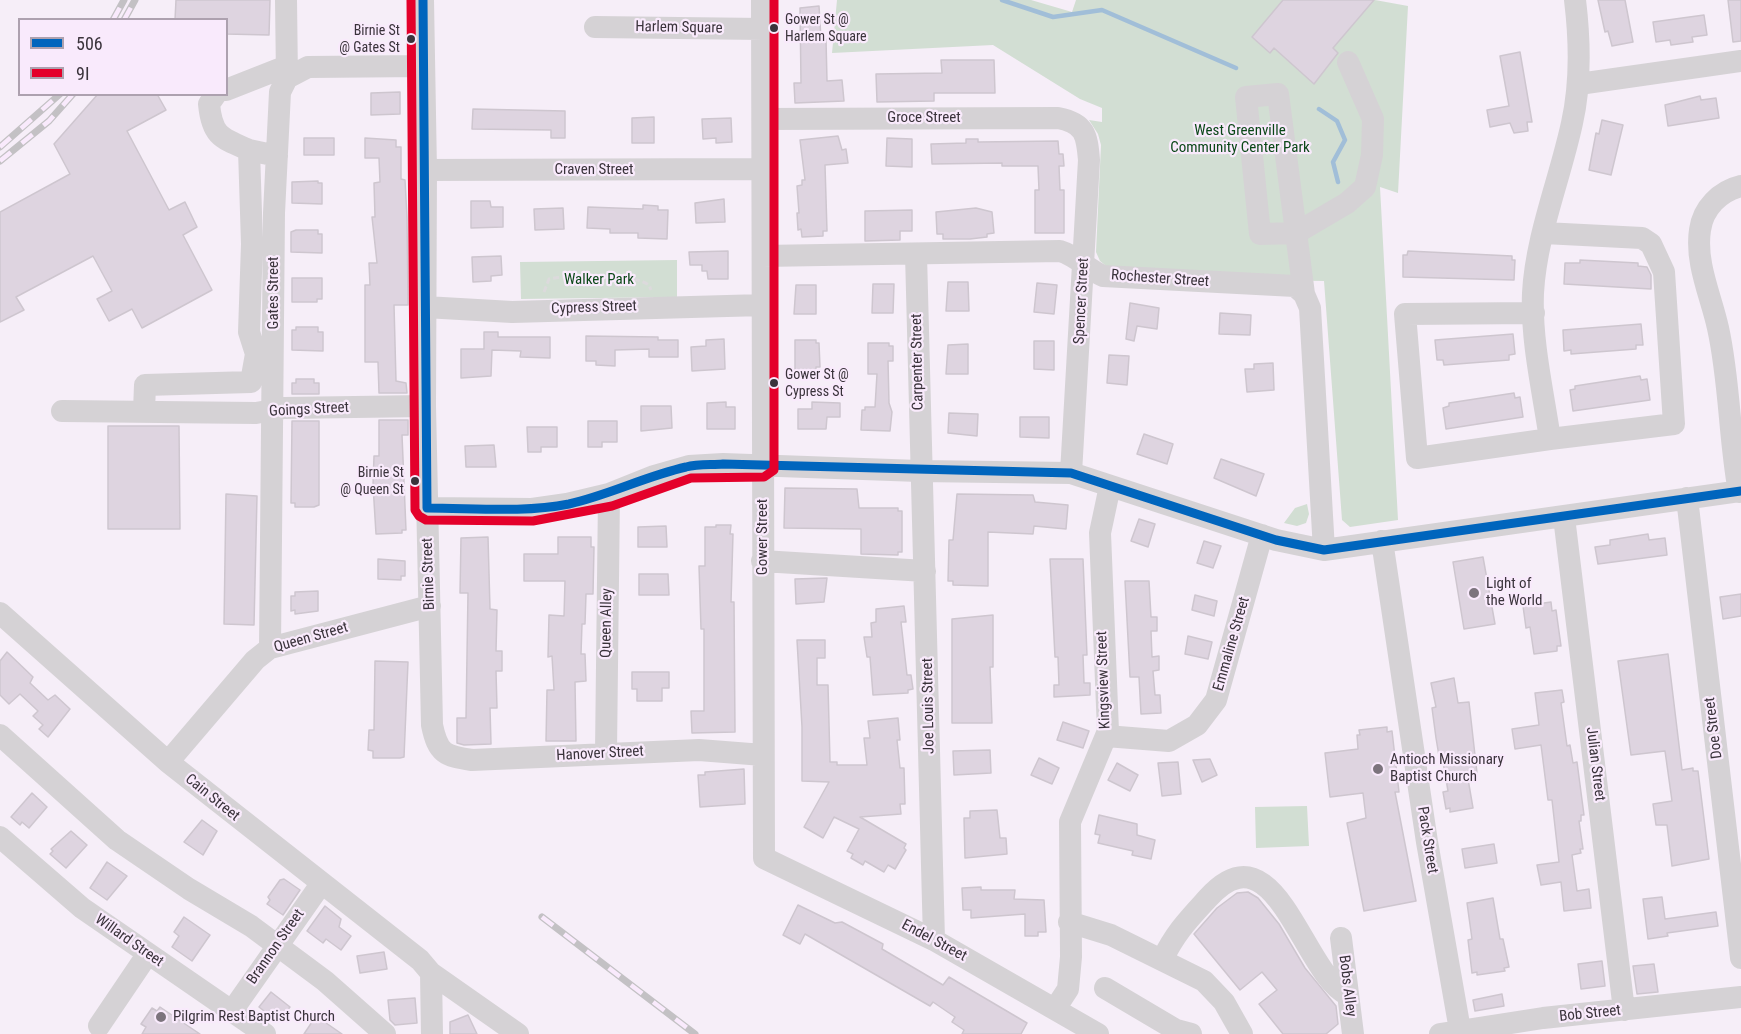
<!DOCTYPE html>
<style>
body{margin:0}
#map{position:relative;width:1741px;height:1034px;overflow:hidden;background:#f6eef8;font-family:"Roboto Condensed",sans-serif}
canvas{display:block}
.legend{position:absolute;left:18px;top:18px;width:210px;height:78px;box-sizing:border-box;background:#f9eafc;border:2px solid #ada1af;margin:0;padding:8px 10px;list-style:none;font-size:18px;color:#3a333b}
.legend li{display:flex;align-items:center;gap:12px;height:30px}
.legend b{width:30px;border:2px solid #ada1af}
</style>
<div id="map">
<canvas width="1741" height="1034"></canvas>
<ul class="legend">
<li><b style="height:8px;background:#0065bd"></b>506</li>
<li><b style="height:8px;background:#e4002b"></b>9I</li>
</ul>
</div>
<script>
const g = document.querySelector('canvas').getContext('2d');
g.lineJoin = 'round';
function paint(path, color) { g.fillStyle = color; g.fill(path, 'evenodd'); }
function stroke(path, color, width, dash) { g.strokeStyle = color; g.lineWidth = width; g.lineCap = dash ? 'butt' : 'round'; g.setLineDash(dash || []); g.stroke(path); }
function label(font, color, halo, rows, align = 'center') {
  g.font = font + ' "Roboto Condensed",sans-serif'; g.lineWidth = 4.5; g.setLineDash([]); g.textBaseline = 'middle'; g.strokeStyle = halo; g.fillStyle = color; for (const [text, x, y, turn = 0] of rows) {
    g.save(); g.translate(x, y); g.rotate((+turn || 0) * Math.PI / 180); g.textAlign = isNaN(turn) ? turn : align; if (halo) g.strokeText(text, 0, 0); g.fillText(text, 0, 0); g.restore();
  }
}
const green = new Path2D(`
 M837,0H1031L1072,12L1076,0H1375L1408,6L1398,193L1380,187L1398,520L1350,527L1342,520L1324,281L1249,280L1111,270L1100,261L1096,252L1101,145L1098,134L1089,120L1102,122V108L1080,99L993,45L832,53Z
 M677,260V297L521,299L520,262Z
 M1307,504L1309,514L1306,523L1297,526L1284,523L1295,508Z
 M1307,806L1309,846L1256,848L1255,807Z`);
const stream = new Path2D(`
 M1002,0L1053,17L1102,10L1236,68
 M1319,109L1337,121L1345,140L1333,162L1338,182`);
const building = new Path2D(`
 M176,0H270L269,35L226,34V20H175Z
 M1283,0H1374L1333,48L1338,53L1314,84L1274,48L1270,53L1252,37Z
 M1598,0H1625L1633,42L1612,46L1608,31L1605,32Z
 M1728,0H1741V41L1733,42Z
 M819,6L821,39H826L827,81L842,80L844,101L795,103L794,83H801L800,8Z
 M1704,15L1707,35L1692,37L1693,42L1671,45L1670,40L1656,42L1653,22Z
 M1520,52L1532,122H1527L1528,131L1514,133L1510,123L1490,127L1487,110L1509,106L1500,56Z
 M941,60H994L995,93H934V101L877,102L876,74L942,73Z
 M400,92V114L371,115V93Z
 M98,94H157L166,110L127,131L169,210L185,202L197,227L183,235L212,290L142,328L132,309L109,321L97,299L112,291L93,256L16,297L24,310L0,322V212L70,174L54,144Z
 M1700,96L1701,100L1716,98L1719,118L1668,126L1665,105Z
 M473,109L565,111V138H551V130L472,129Z
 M654,117V143H632V118Z
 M731,118L732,142L716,143V138L703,139L702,119Z
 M1602,120L1623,125L1611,175L1589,170L1596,133L1599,134Z
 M838,136L842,150L846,149L848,163L825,165L827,231H823V236L802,237L801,229L798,230L797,213H799L797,186L802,185V180H805L800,140Z
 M304,138H334V155H304Z
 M365,138L396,140V147H401V179L405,180L407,217L408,305H394L396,381L406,383L407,393H379L378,362H365V285H370L369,263H377L372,217H375L374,183L380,182L379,158H365Z
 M887,138L912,139V167L886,166Z
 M966,139H978V142L1058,141L1059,154H1063L1064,166H1059L1060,190H1064V233H1035V190H1039L1038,166H1002V163L932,164L931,144L966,143Z
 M318,181V183H322V204L292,203V182Z
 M724,199L725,222L696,223L695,203Z
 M471,201H490L491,207H503V227L471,228Z
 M643,205L658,206V210H668L667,239L638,238V233H610V229L587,228L588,207L643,209Z
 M563,208L564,229L535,230L534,209Z
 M976,208L992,212L994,233L987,234V237L970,239H943V234H937L936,212Z
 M912,210V231H900V240L865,241V211Z
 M296,230H318V234H322V253L291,252V232Z
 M728,251V279H708L707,271H702V265H690L689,252Z
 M1408,251L1512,256V260H1515L1514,280L1403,277V255H1407Z
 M501,256L502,275L491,276V281L473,282L472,257Z
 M1580,260L1638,263V266L1647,267L1651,275V289L1564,284L1565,263H1580Z
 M292,278H322V299H317V302H292Z
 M948,282H968L969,311H946Z
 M1037,283L1057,285L1054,314L1034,312Z
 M873,284H894L893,313H872Z
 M796,285H816V314H794Z
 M1130,303L1159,308L1157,329L1137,326L1134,341L1126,339Z
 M1220,313L1251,315L1250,335L1219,334Z
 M1641,324L1643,345H1636V349L1571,354V350L1564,351L1563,330Z
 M296,327H318V332H323V351L292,350V330H296Z
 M484,332H498V337H550V358L520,357L521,351L492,350L491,376L461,378V349H484Z
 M1513,334L1515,354L1509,355V360L1444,365L1443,360H1437L1435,340Z
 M586,336L658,337V340H678V357H649V349L615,350V366L596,365V361H586Z
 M724,339L725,369L692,371L691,347L706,346V340Z
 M795,340H816V343H819L820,367H816V371H795Z
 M1034,341H1054V370L1034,369Z
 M868,343H889V346H893V361H888L889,403L892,412L890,431L861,430L862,410H865V407H875L877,374H868Z
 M968,344V374H946L948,345Z
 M1109,355L1129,356L1127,385L1107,383Z
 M1273,363L1274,390L1247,392L1245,369H1254V364Z
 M1640,376L1641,380L1647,379L1650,400L1573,411L1570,390L1575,389V386Z
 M296,379H314V383H319V394H292V383H296Z
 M1514,393L1515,398L1520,397L1523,417L1446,429L1443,408L1449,406V403Z
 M726,402V407H735V429H707V403Z
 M812,402L840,403V417H827L826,429H798V409H812Z
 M641,406H671L672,428L641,431Z
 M949,413L978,414L977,436L948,433Z
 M1020,417H1049V438L1020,437Z
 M379,420H408V435H402L406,530H402V533L376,534L373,485L374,456H379Z
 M292,421H319V505L314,507H295V503H291Z
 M588,421H617V442H602V447H588Z
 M108,426H179L180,529H108Z
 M527,427H557V447H541V452H528Z
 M1144,434L1173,444L1167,464L1137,454Z
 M494,445L496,467H466L465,446Z
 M1221,459L1264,474L1256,496L1214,478Z
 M785,488L857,489L859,508H898V511H902V552H898V555L861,554V529L784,528Z
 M226,494L257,496L254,625L224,624Z
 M957,494L1033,495L1035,502L1068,505L1066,529L1034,526L1033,534L988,532V586L953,585V581H948L949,540H953Z
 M1139,519L1155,524L1148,547L1131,541Z
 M716,525H731L730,534H733L731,602H734L735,732L692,733L691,711H704V629H701L699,566H705V527H716Z
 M666,526L667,547H638V527Z
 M1648,534L1649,540L1665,538L1667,555L1598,564L1595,547L1610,545V540Z
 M488,537L490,609L497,610L496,651H502V671H496L497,708H490L491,744L464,745L457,743V718H466L468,593H460L461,538Z
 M558,537H591V547H594L593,594H586L585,624H582L581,654H585L586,681L575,682L576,741H546L547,690H554L552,656L548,657L549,615L564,616L565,581H524V554H558Z
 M1204,541L1221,546L1213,568L1197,563Z
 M1483,557L1495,624L1464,629L1453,562Z
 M378,559L405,561V576H401V580L378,579Z
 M1050,559H1083L1087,655H1083L1084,683H1090V695L1054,697V685H1059L1058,657H1055Z
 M639,574H668L669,595H639Z
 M827,578L824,602L796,604L795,579Z
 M1125,581H1149L1151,617H1157V631H1151L1152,657L1159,656V670L1153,671L1155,695H1160L1161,713L1141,714L1139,677H1130Z
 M318,591V611L295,614V610L291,611V596H295V592Z
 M1741,594V616L1723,619L1720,597Z
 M1195,595L1217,601L1214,616L1192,610Z
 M1551,602L1552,611L1556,610L1561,646H1557V651L1534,654L1530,627L1526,628L1523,606Z
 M904,606L906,622H901L907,675H911L913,689L908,690V693L873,695L870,657H867L864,637H872L871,623L876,622V609Z
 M993,615V667H990L992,723H952V619Z
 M1188,636L1212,642L1208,659L1185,654Z
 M797,640H825V658H817V685H828L830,762H837V765H867L864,738H870L868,721L898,718L900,740H897L900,768H904L905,804H900L901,814L860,817L906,844L904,848L906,850L895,869L888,865L884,872L865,861L863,865L851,858L853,854L847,851L859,829L834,817L823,838L804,827L829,782L802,781V727Z
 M7,652L33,677L30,683L48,700L55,695L70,709L48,737L39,729L43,725L33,716L38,711L20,694L9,704L0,695V661Z
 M1668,654L1682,770L1693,768V771H1698L1709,859L1672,866L1667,825H1656L1653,804L1672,801L1665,751L1631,755L1618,661Z
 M375,661L408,662L404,757L400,758H373V751L368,750L369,730H374Z
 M632,672H669V688H662V701H637V689H632Z
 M1454,678L1458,703L1469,702L1477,773H1472L1473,779H1468L1473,808L1450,812V808L1446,809L1443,792L1448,791L1442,756H1439L1436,738L1432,708L1436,707L1431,683Z
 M1562,690L1564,702L1561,703L1567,746L1570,745L1573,763L1577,762L1584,815H1581V821H1579L1583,849H1580L1581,853L1572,855L1577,891L1589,889L1591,908L1564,911L1561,882L1541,885L1537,865L1559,862L1552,800H1548L1541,745L1515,749L1512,729L1539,725L1535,693Z
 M1063,722L1089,731L1083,748L1057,740Z
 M1387,727V732L1392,731L1399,792H1395L1416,901L1364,911L1347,823L1366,818L1363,793L1330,797L1325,753L1358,749L1357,735H1360L1359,730Z
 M990,750L991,773L954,775L953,751Z
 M1039,758L1059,768L1052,784L1031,775Z
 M1210,759L1217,775L1202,782L1193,760Z
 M1178,762L1181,794L1162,796L1158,763Z
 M1117,763L1138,775L1130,791L1108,780Z
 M744,769L745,804L700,807L698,775H705V772Z
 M32,793L47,807L29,828L22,822L20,825L11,817Z
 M997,810L1000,838H1006L1007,854L965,858L964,818H970V811Z
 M1099,815L1137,824V835L1155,840L1151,859L1132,855L1133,851L1098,843L1100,835L1095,834Z
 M202,820L217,831L203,855L184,842Z
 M71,831L87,845L66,868L50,854L53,851L51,849Z
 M1494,844L1497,863L1465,868L1462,849Z
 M107,862L127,876L107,900L90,888Z
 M284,879L300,890L283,915L267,904L270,900L268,897L280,880Z
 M981,887V890H1015L1014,899L1044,900L1046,932H1038V936H1025V914L971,918V910H963L962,888Z
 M1248,892L1258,898L1279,924L1305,968L1336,1006L1338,1024L1326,1034H1283L1259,1004L1277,990L1262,972L1240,990L1194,934L1217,908L1237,893Z
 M1662,897L1665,919L1716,912L1718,926L1667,933L1668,936L1648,939L1643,899Z
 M1493,898L1500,939H1503L1509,967L1504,968L1505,971L1477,975V972L1472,973L1468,940L1472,939L1467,903Z
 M798,905L835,923L842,922L883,944L882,949L943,985L949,977L1027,1023L1021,1034H962L964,1030L952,1022L955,1017L933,1002L930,1006L805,934L800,944L783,935Z
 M325,906L341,919L339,927L351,936L341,950L326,939L323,943L307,931Z
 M184,917L210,935L192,961L172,947L179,936L174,932Z
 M384,952L387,969L360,973L357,956Z
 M1602,961L1605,986L1581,989L1578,964Z
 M1654,964L1658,992L1637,994L1633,966Z
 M271,992L290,1007L278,1022L259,1007Z
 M1502,994L1504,1006L1475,1011L1473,1000Z
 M415,998L417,1023L395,1025L390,1020L388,1000Z
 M160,1007L200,1034H142L146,1027L141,1024L152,1008L157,1011Z
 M468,1015L477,1034H450V1022Z
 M316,1016L342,1034H304Z`);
const path = new Path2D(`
 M618,287C628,277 638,278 649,285L651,290
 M544,292L549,279C575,274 593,278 618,286`);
const minor = new Path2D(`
 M286,0L287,78
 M423,0L426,170L425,406L432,725C438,754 445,756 472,760L699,750L763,755
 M762,0L764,858L934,940L1098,1034
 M595,27L763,29
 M1579,84L1741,61
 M226,90L287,66
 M216,94L209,104C212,136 221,138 249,150
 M763,119L1058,118C1085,123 1087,135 1089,160L1071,473
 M426,170L763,169
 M1544,233L1642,238L1651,244L1664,272L1674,424L1550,439
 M916,254C920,482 928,711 934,940
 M763,256L1060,251C1077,256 1087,269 1103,276L1295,286L1304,294L1310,308L1324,550
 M1304,294L1278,94L1246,97L1260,234L1296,233L1347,203L1365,187L1372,155L1373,119L1348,62
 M425,307L512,312L763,305
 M1534,313L1405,314L1417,458L1550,439C1543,391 1531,341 1533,293C1536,236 1560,179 1572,123C1581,83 1580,41 1575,0
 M62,411L256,413L284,408L425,406
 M144,411L145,385L251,382L256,354L249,332L252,244L249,150L277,156
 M1739,492C1729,438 1730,382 1718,328C1711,296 1695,263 1700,230C1703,208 1720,191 1741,186
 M1687,498L1741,958
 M427,508L532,509L567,504L609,494L654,476L689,466L723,464L919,471L1071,473L1276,540L1324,550L1741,491
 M1564,517L1624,1010
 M1382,541L1427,842L1460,1030
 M762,561L925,571
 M0,613L168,762L420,960L431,973L518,1034
 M270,648L274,213L280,92L287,78L308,67L423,66
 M0,735L117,840L189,889L251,926L325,981L385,1034
 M1106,736L1169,741L1197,725L1216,700L1262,535
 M606,752L609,494
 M168,762L255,660L270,648L430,606
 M0,837L82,908L265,1034
 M1069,922L1111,935L1204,981L1224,1002L1242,1034
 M1341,938L1353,1034
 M1162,960C1176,932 1187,921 1208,898C1276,823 1302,974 1348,995
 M431,973L432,1034
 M1105,988L1176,1030L1191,1034
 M1055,1009L1068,989L1071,957L1070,822L1108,731L1100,533L1110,486
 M232,1011L321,884
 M99,1026L147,955
 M1440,1034L1543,1018L1741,997`);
const rail = new Path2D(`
 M113,20L124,0
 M124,20L135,0
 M0,147L60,94
 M0,161L49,121L73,94
 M542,917L695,1034`);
const bus1 = new Path2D(`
 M423,0L427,508C474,508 523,513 569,504C609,495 646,476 686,467C698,464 711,465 723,464L1071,473L1276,540L1324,550L1741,491`);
const bus2 = new Path2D(`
 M411,0L415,510L419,516L426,520L533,521L612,506L691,478L764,477L774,470V0`);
const markers = [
 [774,28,5,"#3a333b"],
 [411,39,5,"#3a333b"],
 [774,383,5,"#3a333b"],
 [415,481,5,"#3a333b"],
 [1474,593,6,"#7c747d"],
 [1378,769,6,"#7c747d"],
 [161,1017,6,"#7c747d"]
];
const busNames = [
 ["Gower St @",785,20],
 ["Harlem Square",785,37],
 ["Birnie St",400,31,"right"],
 ["@ Gates St",400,48,"right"],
 ["Gower St @",785,375],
 ["Cypress St",785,392],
 ["Birnie St",404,473,"right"],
 ["@ Queen St",404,490,"right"]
];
const streetNames = [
 ["Harlem Square",679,28,1],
 ["Groce Street",924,118],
 ["Craven Street",594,170],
 ["Rochester Street",1160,279,4],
 ["Gates Street",274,293,-90],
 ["Spencer Street",1082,301,-87],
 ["Cypress Street",594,308,-2],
 ["Carpenter Street",918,362,-91],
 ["Goings Street",309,410,-3],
 ["Gower Street",763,537,-90],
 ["Birnie Street",429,574,-92],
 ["Queen Alley",607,623,-89],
 ["Queen Street",311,638,-16],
 ["Emmaline Street",1232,644,-74],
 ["Kingsview Street",1104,680,-92],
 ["Joe Louis Street",929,706,-91],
 ["Doe Street",1714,728,-97],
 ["Hanover Street",600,754,-3],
 ["Julian Street",1595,764,83],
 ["Cain Street",212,798,39],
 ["Pack Street",1427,840,81],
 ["Willard Street",129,941,35],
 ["Endel Street",934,941,28],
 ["Brannon Street",276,947,-55],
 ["Bobs Alley",1347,986,83],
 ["Bob Street",1590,1014,-6]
];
const parkNames = [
 ["West Greenville",1240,131],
 ["Community Center Park",1240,148],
 ["Walker Park",599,280]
];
const poiNames = [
 ["Light of",1486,584],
 ["the World",1486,601],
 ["Antioch Missionary",1390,760],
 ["Baptist Church",1390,777],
 ["Pilgrim Rest Baptist Church",173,1017]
];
paint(green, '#d2ded3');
stroke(stream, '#a1bed8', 4.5);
paint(building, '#ded4e0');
stroke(building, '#cec6cf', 1.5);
stroke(path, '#dcdadc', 3, [6, 3]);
stroke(minor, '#d5d2d5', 22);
stroke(rail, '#c3c1c4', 7);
stroke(rail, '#f9eafc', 4.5, [14]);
stroke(bus1, '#0065bd', 9);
stroke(bus2, '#e4002b', 9);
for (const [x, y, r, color] of markers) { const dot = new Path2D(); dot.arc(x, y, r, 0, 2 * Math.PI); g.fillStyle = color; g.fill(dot); stroke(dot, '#f9eafc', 2); }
label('14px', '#3a333b', '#f9eafc', busNames, 'left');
label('15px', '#3a333b', '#f9eafc', streetNames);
label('15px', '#0a4717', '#f9eafc', parkNames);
label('15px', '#3a333b', '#f9eafc', poiNames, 'left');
</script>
